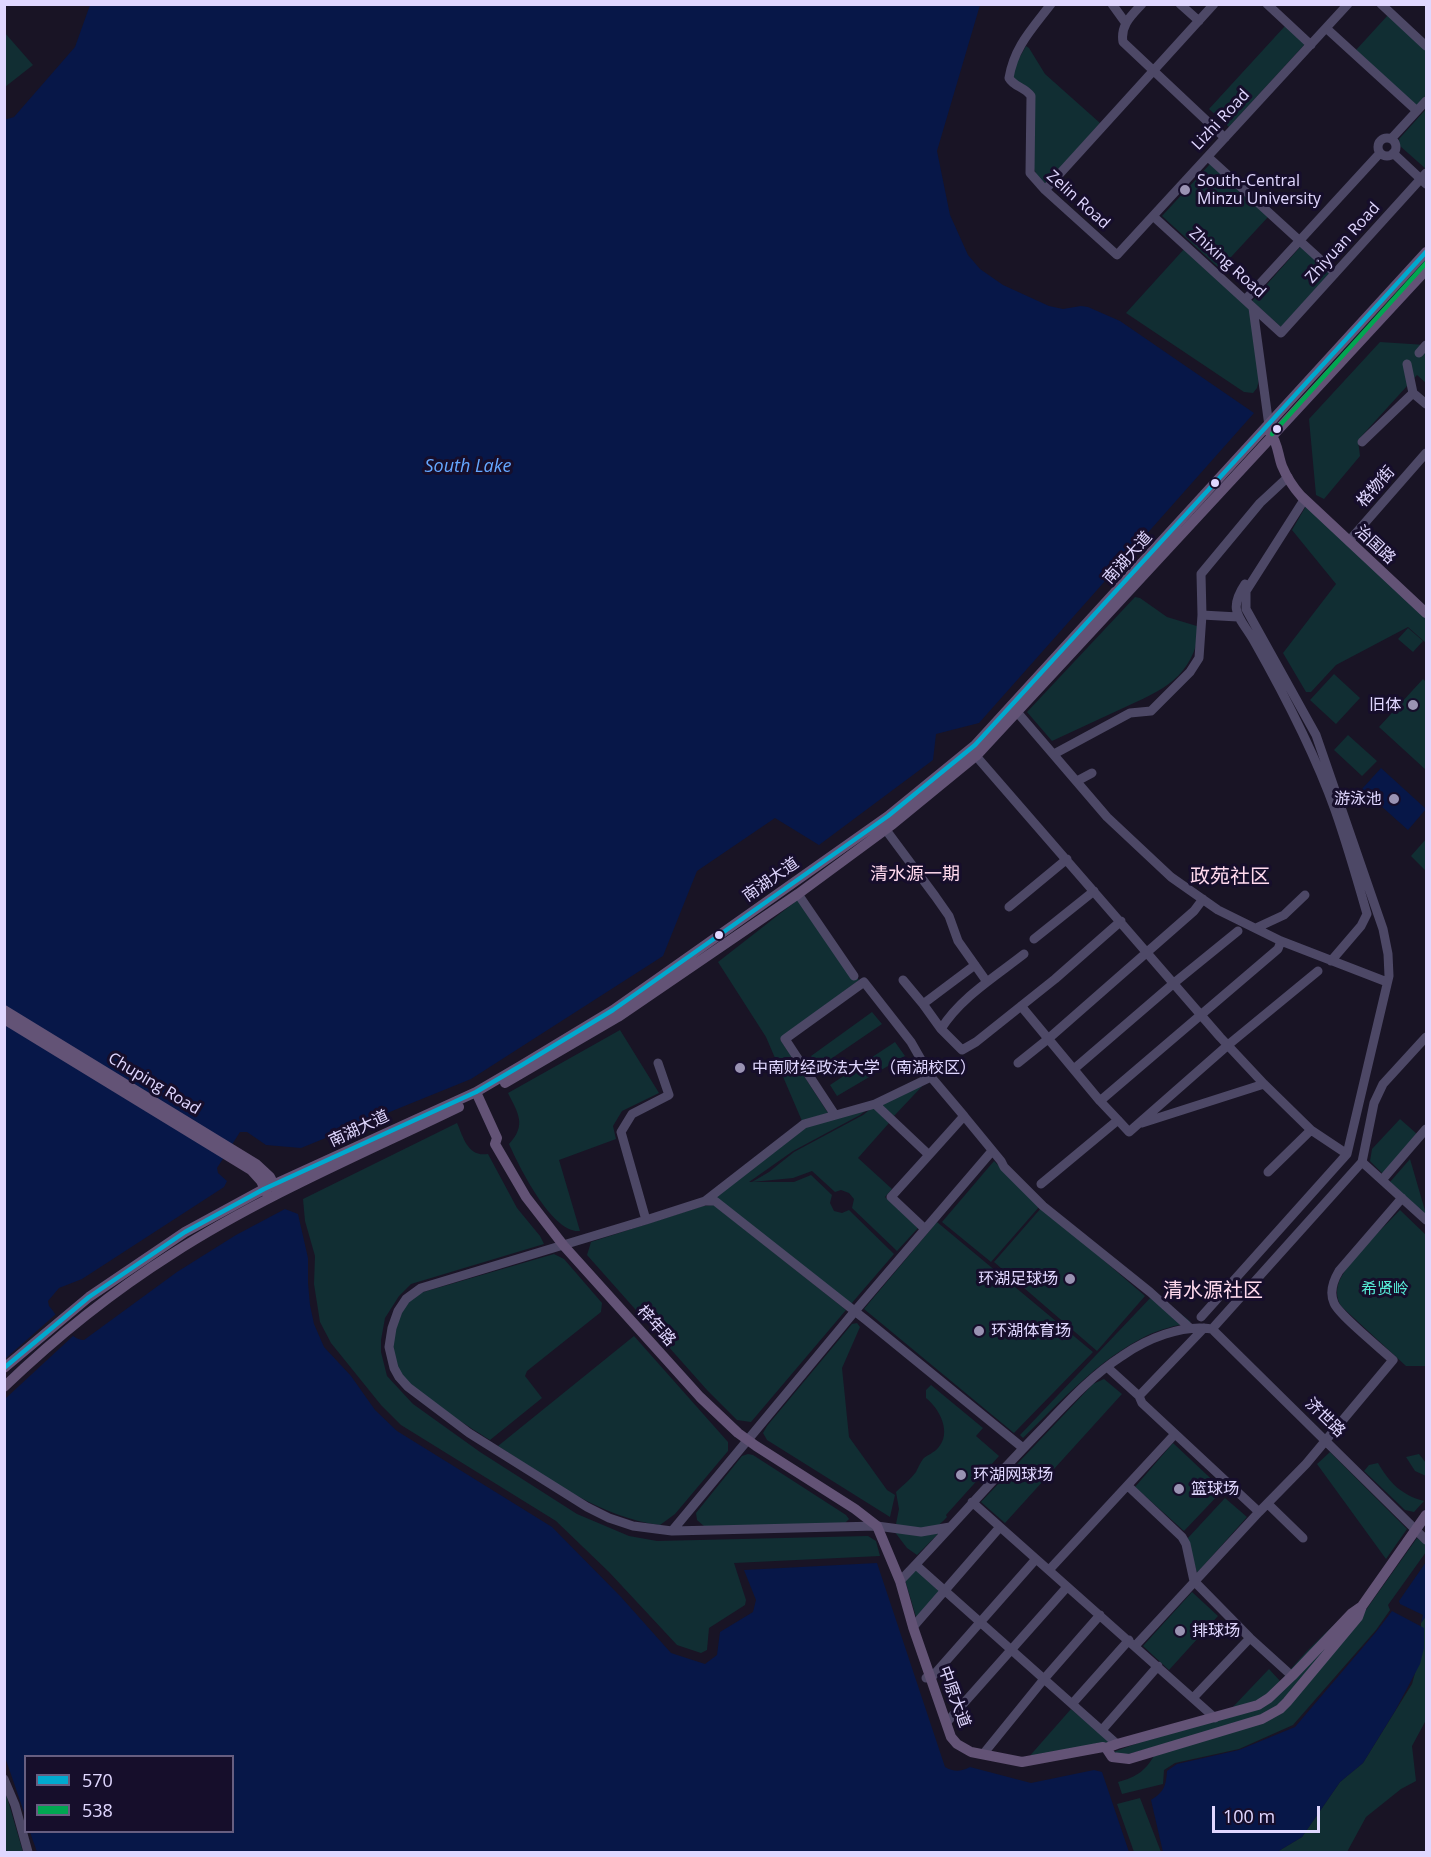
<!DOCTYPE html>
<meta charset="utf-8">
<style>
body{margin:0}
#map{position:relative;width:1431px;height:1857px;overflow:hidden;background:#191425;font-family:"Open Sans",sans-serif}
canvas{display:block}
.frame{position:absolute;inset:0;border:6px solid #e0d7ff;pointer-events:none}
.legend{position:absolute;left:24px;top:1755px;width:210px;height:78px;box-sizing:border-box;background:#160e2b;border:2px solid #675e80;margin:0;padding:8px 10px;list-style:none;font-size:18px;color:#e0d7ff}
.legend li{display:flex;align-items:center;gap:12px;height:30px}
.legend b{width:30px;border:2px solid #675e80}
.scale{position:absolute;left:1212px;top:1806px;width:108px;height:27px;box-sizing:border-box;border:3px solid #e0d7ff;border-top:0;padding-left:8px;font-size:18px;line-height:21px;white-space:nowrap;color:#e0d7ff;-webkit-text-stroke:4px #160e2b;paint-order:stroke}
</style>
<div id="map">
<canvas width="1431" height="1857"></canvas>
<div class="frame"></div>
<ul class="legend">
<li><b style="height:8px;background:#00a9ce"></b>570</li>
<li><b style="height:8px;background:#00a651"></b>538</li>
</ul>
<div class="scale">100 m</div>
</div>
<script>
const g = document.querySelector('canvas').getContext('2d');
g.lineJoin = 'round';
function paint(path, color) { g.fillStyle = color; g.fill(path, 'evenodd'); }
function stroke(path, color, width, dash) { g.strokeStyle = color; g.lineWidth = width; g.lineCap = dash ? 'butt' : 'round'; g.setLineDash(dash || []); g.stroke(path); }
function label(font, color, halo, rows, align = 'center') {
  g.font = font + ' "Open Sans","Noto Sans SC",sans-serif'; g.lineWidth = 6; g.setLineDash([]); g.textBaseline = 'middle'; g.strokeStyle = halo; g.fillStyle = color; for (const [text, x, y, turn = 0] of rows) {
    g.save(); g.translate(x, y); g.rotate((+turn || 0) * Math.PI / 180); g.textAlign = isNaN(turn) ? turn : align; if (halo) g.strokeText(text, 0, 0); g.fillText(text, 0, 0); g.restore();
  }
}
const green = new Path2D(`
 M1388,15L1426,51V95L1417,106L1356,50Z
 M1285,26L1305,44L1229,127L1209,109Z
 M5,33L33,65L5,87Z
 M1026,46L1029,48L1045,74L1100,123L1046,184L1037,176L1034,169V97L1017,83L1012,76L1016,64Z
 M1426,109V169L1400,146L1399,139Z
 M1210,164L1268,217L1220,269L1162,216Z
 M1301,246L1330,273L1281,327L1252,301Z
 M1185,248L1251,309L1259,380L1257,388L1253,393L1244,392L1126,313Z
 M1380,342L1426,345V383L1417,375L1358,440L1360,456L1324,499L1316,495L1309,419Z
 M1306,506L1426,617V643L1408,627L1336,665L1311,692H1306L1283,653L1336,584L1292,530Z
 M1135,597L1140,598L1167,617L1200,627C1193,678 1163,690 1121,709C1098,720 1075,730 1052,741L1027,712Z
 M1408,628L1423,641L1413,652L1398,639Z
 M1334,674L1360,698L1336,724L1310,700Z
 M1423,679L1426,682V770L1379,727Z
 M1348,735L1377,761L1362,776L1334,750Z
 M1426,839V871L1411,856Z
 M800,898L859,980L780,1039L828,1113L802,1121L766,1037L718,962Z
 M872,1012L882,1024L819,1067L811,1056Z
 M620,1030L659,1093L622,1111L613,1126L616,1139L559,1160L580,1231C552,1234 519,1166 509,1144C527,1125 518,1113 508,1093Z
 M895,1042L905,1056L837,1096L830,1085Z
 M928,1080L894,1116L881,1104Z
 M872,1106L860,1115L793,1151L749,1182H794L811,1175L832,1195L830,1203L834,1211L842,1213L849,1210L894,1254L851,1304L716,1197L805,1127Z
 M873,1107L889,1123L858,1158L892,1189L885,1197L918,1228L897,1251L852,1208L854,1199L849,1193L841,1190L835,1192L812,1171L793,1178L752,1182L769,1172L794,1152L863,1115Z
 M1400,1119L1417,1134L1383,1174L1370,1161L1372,1149Z
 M457,1123C464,1139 468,1157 488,1154L517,1208L540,1236L544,1244L411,1284L399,1296L385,1318L381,1340V1352L387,1376L413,1404L480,1452L577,1514L629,1536L657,1541L868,1536L876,1541L880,1556L734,1563L746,1600L745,1605L709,1628L707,1650L701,1653L677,1645L609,1572L556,1521L401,1425L381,1405L331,1343L320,1322L314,1284L315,1256L305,1221L303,1199Z
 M1410,1159L1426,1214V1215L1390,1182Z
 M994,1161L1039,1207L991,1262L942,1222Z
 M714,1205L846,1310L751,1422L737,1420L707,1390L587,1255L591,1242L703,1206Z
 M1042,1207L1145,1296L1097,1351L994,1262Z
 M1400,1210L1426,1235V1366H1406L1342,1307C1337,1301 1336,1292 1338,1285C1343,1265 1385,1226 1400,1210Z
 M937,1222L1093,1352L1014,1433L864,1309Z
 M554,1254L564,1259L602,1303L601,1312L527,1371L525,1376L542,1398L490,1440C468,1426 410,1391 398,1370C388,1352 393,1325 403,1308C407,1302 415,1297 420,1293Z
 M1155,1293L1191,1322C1175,1326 1160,1329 1146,1336C1098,1360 1061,1401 1023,1438L1020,1435Z
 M857,1323L860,1327L842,1368L849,1437L887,1490L895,1495L890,1517L767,1440L763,1433L767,1426L852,1324Z
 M634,1336L728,1442V1451L675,1514L660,1525C599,1517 550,1479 498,1446Z
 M1104,1379L1122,1394L1005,1523L981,1502L1093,1384Z
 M931,1385L983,1428L976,1436L999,1456L946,1515L947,1517C929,1537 920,1532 896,1524L899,1509L896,1492C903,1485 910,1480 916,1472C918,1468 920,1463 923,1459C927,1455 934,1453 938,1448C952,1433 940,1409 926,1398V1390Z
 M1173,1443L1223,1490L1184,1531L1135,1487Z
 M1330,1452L1407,1529L1386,1559L1317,1464Z
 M748,1454L753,1455L846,1515L849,1519L845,1523L705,1527L697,1520L696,1513L742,1456Z
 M1419,1454L1426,1463V1476L1415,1471L1406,1457Z
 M1378,1463C1389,1482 1401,1495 1424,1501L1414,1512L1405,1510L1364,1471L1369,1465Z
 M1225,1498L1247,1517L1197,1573L1187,1539Z
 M894,1531L939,1533L917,1555L907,1548Z
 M1417,1538L1426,1545V1552L1388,1605L1390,1610L1376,1630L1293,1725L1239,1749L1175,1763L1164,1770L1163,1784L1122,1794L1118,1782C1137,1777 1147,1770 1156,1752L1262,1722L1363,1614Z
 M917,1567L943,1591L917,1620L905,1580Z
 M1192,1592L1218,1616L1169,1670L1143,1646Z
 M1347,1612L1350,1624L1278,1708L1257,1719L1121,1756L1113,1752L1230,1710L1269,1669L1280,1681L1307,1651Z
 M1426,1616V1720L1412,1746L1416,1781L1401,1789L1366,1817L1347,1852H1277L1302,1837L1340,1782L1363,1763L1412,1684L1420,1655L1421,1623Z
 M1071,1709L1111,1743L1027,1759Z
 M4,1787L23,1852H5Z
 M1140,1798L1161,1852H1134L1117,1804Z`);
const water = new Path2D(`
 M90,5H980L937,151L950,215L968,255L980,269L1003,285L1049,306L1063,309L1081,306L1088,307L1120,321L1254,413L979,723L936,734L933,760L819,845L775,818L697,871L663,956L471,1079L301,1148L266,1145L247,1132H240L217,1168L218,1173L227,1181L224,1187L82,1279L59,1288L48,1301L49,1306C58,1316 69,1340 84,1340L177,1272L236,1235L285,1209L298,1214L308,1258V1283L310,1305L314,1324L324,1347L351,1376L375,1410L397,1431L552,1527L621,1597L671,1653L705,1664L717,1655L720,1632L753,1612L756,1600L744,1570L877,1563L945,1767C954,1772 960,1772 970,1767L1031,1783L1094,1770L1102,1772L1129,1852H37L30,1832H232V1756H26L25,1815L5,1757L4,120L14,117L75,47Z
 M1381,768L1426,809L1408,830L1362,789Z
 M1426,1562V1616L1421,1623L1423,1615L1400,1604L1399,1601Z
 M1392,1611L1424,1628V1648L1420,1664L1395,1711L1363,1763L1340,1782L1302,1837L1277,1852H1163L1151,1800C1164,1792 1166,1786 1167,1771L1177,1764L1239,1750L1295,1727L1376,1632Z`);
const pier = new Path2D(`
 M56,1314L73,1336L5,1399V1359Z`);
const minor = new Path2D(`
 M1051,4C1032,29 1014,47 1009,78C1014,87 1025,87 1031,96L1030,173L1045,190L1117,255L1348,4
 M1112,4L1125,22
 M1142,4C1132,15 1120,25 1123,42L1225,138
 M1180,4L1199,21
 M1267,4L1311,45
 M1381,4L1426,46
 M1326,28L1417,111
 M1378 147a9 9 0 1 1 18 0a9 9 0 1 1-18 0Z
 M1391,139L1426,101
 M1393,153L1426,184
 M1208,157L1335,273
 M1045,190L1214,4
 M1153,216L1281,333L1426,173
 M1245,300L1380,153
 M1253,308L1269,426
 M1419,353L1426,345
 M1407,364L1413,393L1426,404
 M1362,442L1413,393
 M1349,541L1426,453
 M1245,584C1227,611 1240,617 1254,641C1284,694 1314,751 1335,810C1347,844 1357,879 1367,914L1361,926L1331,961
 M1202,615L1201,574L1260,503L1288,477
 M1017,712L1107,817L1171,877L1218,910L1281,941L1387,982
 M1054,754L1130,713L1151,711L1190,672L1199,658L1202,615L1238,617
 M976,756L1220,1037L1264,1084L1311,1130L1347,1154
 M1077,781L1092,773
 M886,830L935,896L949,916L958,941L987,982
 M798,894L854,976
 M1009,907L1067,859
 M1256,928L1284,915L1305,895
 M1034,939L1094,891
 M1024,954C996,976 960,998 941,1029L962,1050L976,1042L1055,979L1121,921
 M903,980L923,1004L941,1029
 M923,1004L975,965
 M1021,1006L1100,1101
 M658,1063L669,1095L632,1114L621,1132L646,1220L705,1201H715L866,1320L1023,1448
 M1018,1063L1048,1039L1194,911L1203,899
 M1074,1069L1174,983L1238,931
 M931,1077L964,1116
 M835,1115L785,1039L864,982L911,1042L931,1077L875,1104
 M1118,1120L1129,1132L1228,1045L1318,971
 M1142,1123L1264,1084
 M1362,1162L1426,1220
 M1268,1172L1311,1130
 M1382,1180L1426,1129
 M1041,1184L1118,1120L1100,1101L1278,949L1281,941
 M705,1201L804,1124L875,1104L929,1155L964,1116L1001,1161L1004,1167L1043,1206L1150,1292L1190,1328
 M646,1220L421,1288L406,1299L398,1311L392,1328L389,1347L394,1368L399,1377L408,1387L469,1433L587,1507L609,1518L633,1526L672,1531L877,1526L921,1532L950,1527
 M925,1229L891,1197L929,1155
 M1201,1317L1347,1154L1389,976L1388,954L1383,929L1316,735L1246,609V591L1304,500
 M1212,1329L1362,1162L1374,1103L1383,1084L1426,1037
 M1212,1329L1426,1540
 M1107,1367L1139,1396L1142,1403L1259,1512
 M1139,1396L1204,1328
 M1128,1486L1182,1537L1186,1544L1194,1581L1250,1638L1292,1676
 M972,1502L1215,1718
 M1268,1504L1303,1538
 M672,1531L855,1311L992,1151
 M916,1565L1117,1744
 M1049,1570L1175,1434
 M900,1581C948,1531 993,1479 1041,1430C1066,1404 1091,1376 1122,1356C1146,1339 1182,1324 1212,1329
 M913,1627L1000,1527
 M1135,1646L1259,1512L1306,1464L1393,1360C1381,1349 1338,1314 1334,1303C1329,1292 1333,1281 1339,1271L1402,1198
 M926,1678H931L1036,1559
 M1193,1698L1250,1638
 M1072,1704L1129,1640
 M947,1722L1067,1587
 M1102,1730L1158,1666
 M984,1753L1044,1679L1100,1615
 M4,1779L15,1805L28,1852`);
const major = new Path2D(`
 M1270,433C1278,442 1278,456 1282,466C1287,478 1293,487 1301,496L1426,613
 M4,1010L256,1164L270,1177L277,1191
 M4,1019L251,1170L261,1181L268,1196
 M505,1083L618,1017L798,894L893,824L976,756L1426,270
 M476,1092L497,1138L495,1144L526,1197L564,1246L700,1397L738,1433L756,1446L855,1509L877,1526L900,1581L913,1627L951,1737L957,1744L971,1752L1022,1762L1103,1747L1106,1748L1117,1744L1258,1705L1269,1698L1292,1676L1352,1613L1362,1606
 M4,1368L89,1297L185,1232L264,1189L476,1092L522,1065L613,1010L888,816L975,745L1426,252
 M4,1387C55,1338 112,1292 172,1254C262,1196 362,1154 459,1107
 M1106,1748L1112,1757L1129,1759L1262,1719L1280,1709L1287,1702L1358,1617L1362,1606L1426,1515`);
const bus1 = new Path2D(`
 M4,1368L89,1297L185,1232L264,1189L476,1092L522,1065L613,1010L888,816L975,745L1426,252`);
const bus2 = new Path2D(`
 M1272,434L1426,263`);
const markers = [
 [1185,190,6,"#9a93b3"],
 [1277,429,5,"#e0d7ff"],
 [1215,483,5,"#e0d7ff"],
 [1413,705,6,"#9a93b3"],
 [1394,799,6,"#9a93b3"],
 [719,935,5,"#e0d7ff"],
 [740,1068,6,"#9a93b3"],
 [1070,1279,6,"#9a93b3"],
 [979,1331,6,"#9a93b3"],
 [961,1475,6,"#9a93b3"],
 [1179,1489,6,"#9a93b3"],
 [1180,1631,6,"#9a93b3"]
];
const streetNames = [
 ["Lizhi Road",1221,120,-47],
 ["Zelin Road",1078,200,42],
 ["Zhiyuan Road",1343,243,-48],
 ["Zhixing Road",1227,263,42],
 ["格物街",1376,487,-49],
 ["治国路",1375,545,43],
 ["南湖大道",1128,558,-48],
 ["南湖大道",771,880,-35],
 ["Chuping Road",154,1084,31],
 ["南湖大道",359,1129,-25],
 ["梓年路",656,1326,48],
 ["济世路",1325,1418,44],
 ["中原大道",954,1697,70]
];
const poiNames = [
 ["South-Central",1197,181],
 ["Minzu University",1197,199],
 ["旧体",1401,705,"right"],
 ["游泳池",1382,799,"right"],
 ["中南财经政法大学（南湖校区）",752,1068],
 ["环湖足球场",1058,1279,"right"],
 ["环湖体育场",991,1331],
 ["环湖网球场",973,1475],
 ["篮球场",1191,1489],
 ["排球场",1192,1631]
];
const parkNames = [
 ["希贤岭",1385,1289]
];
const waterNames = [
 ["South Lake",468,467]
];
const neighbourhoodNames = [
 ["清水源一期",915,875]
];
const quarterNames = [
 ["政苑社区",1230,877],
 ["清水源社区",1213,1291]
];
paint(green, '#112e33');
paint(water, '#071748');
paint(pier, '#191425');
stroke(minor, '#4d4866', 9);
stroke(major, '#635376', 10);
stroke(bus1, '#00a9ce', 4.5);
stroke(bus2, '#00a651', 4.5);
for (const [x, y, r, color] of markers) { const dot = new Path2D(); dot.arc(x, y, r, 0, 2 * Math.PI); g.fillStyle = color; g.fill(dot); stroke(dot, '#160e2b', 2); }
label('16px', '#e0d7ff', '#160e2b', streetNames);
label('16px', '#e0d7ff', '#160e2b', poiNames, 'left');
label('16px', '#57ecd7', '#160e2b', parkNames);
label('italic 18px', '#65a7ff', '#160e2b', waterNames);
label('18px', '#ffd9ed', '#160e2b', neighbourhoodNames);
label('20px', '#ffd9ed', '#160e2b', quarterNames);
</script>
